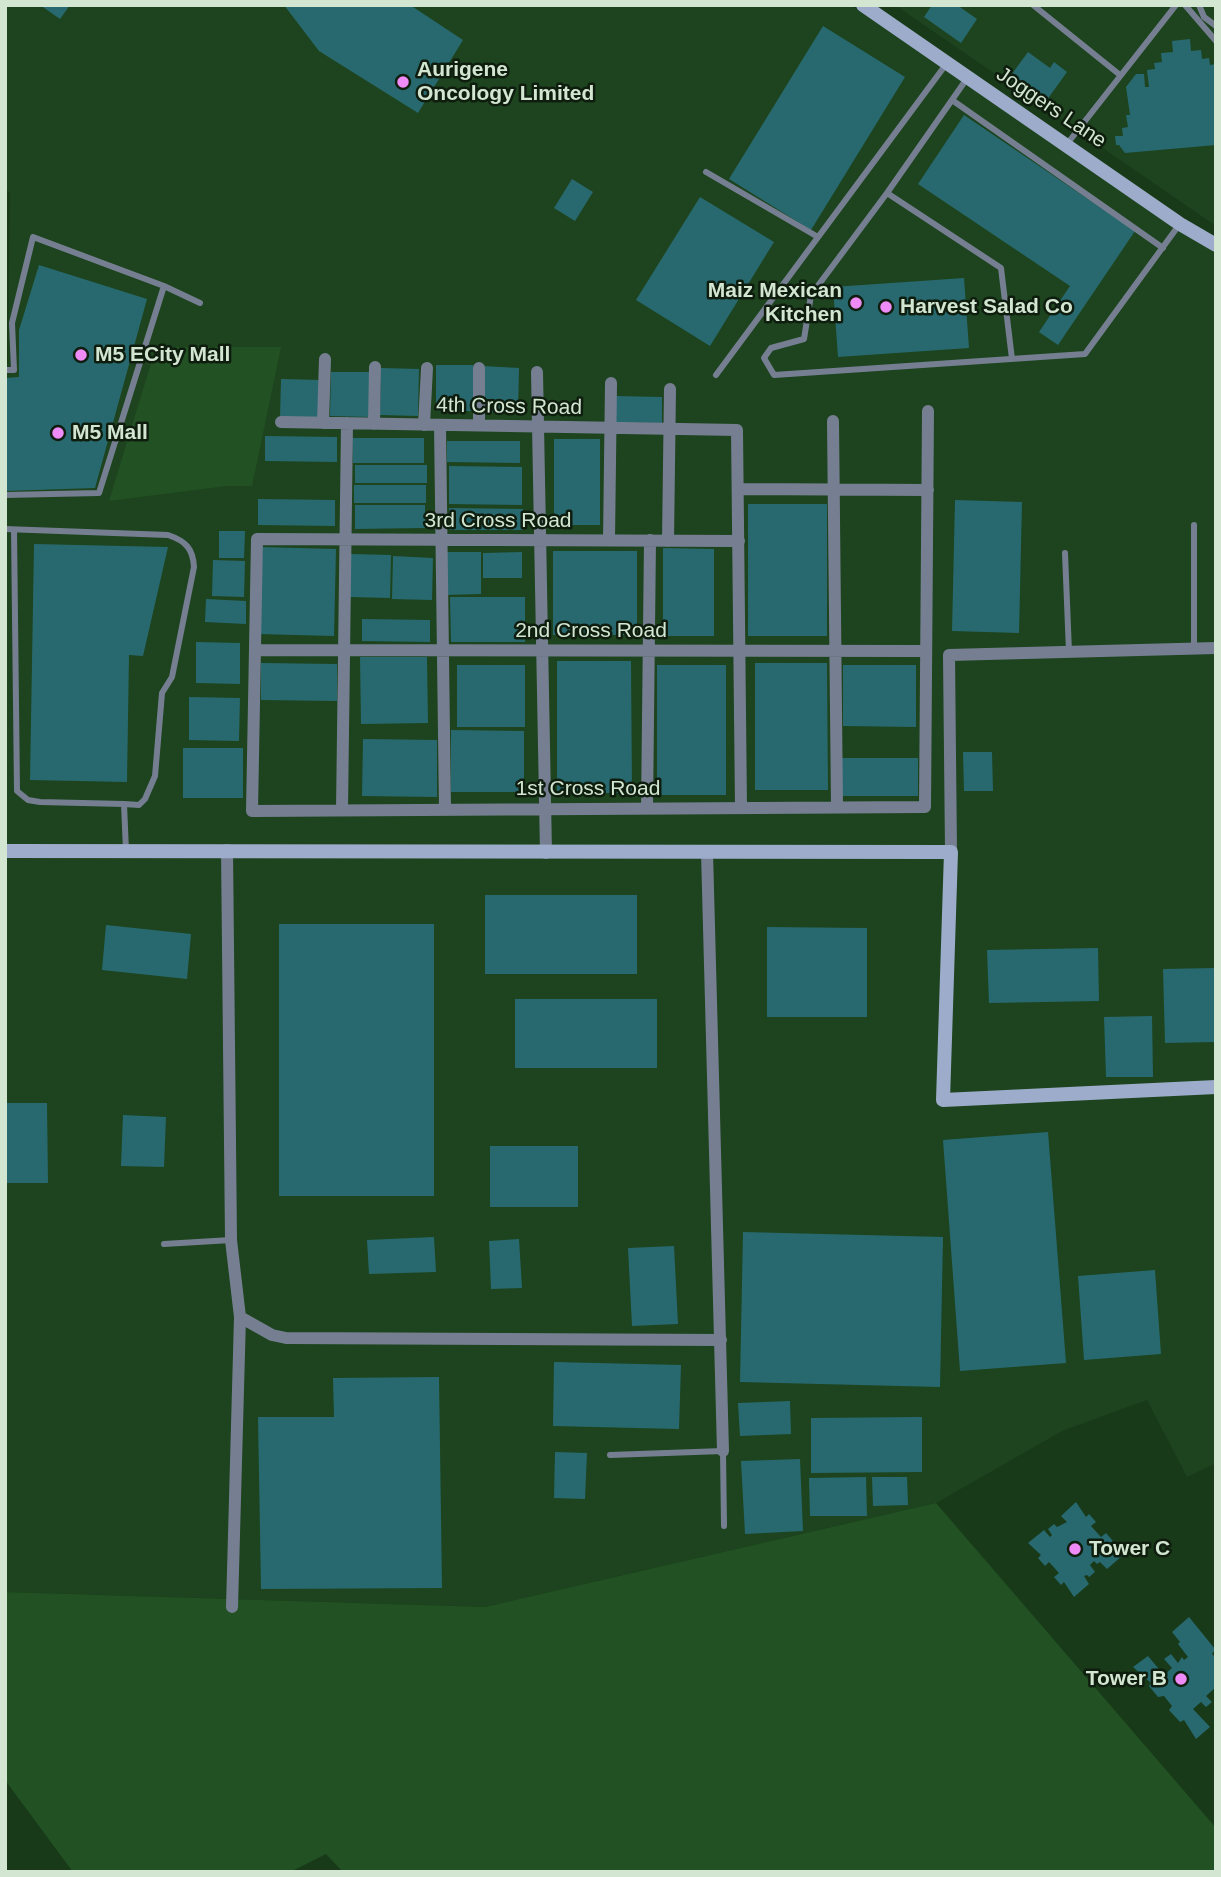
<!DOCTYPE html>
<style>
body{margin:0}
#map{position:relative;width:1221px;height:1877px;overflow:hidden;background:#183a19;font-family:Helvetica,sans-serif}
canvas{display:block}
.frame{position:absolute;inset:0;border:7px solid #d2e6d1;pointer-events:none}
</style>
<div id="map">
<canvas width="1221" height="1877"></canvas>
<div class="frame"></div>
</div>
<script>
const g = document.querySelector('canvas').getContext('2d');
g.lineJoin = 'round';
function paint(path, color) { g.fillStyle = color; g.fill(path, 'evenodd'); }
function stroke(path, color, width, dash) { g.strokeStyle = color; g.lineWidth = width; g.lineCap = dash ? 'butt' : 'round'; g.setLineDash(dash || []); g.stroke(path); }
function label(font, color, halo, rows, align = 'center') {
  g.font = font + ' Helvetica,sans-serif'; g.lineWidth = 5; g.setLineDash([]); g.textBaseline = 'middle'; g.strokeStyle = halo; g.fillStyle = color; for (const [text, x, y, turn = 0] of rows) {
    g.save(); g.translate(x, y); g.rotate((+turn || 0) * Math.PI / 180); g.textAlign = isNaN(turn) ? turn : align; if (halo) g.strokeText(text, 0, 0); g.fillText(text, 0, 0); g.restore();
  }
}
const built = new Path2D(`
 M5,5H850L1216,254V1463L1187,1477L1147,1400L1062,1431L936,1503L485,1607L5,1592V363H8L10,192L5,190Z
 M895,5H1216V226Z`);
const green = new Path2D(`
 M156,347H281L252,486H226L109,501Z
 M936,1503L1216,1828V1872H343L326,1854L290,1872H73L5,1780V1592L485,1607Z`);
const building = new Path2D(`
 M40,5H70L60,19Z
 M284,5H410L463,40L418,113L319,51Z
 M932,5H957L977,19L961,43L924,17Z
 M823,26L905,77L811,230L729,179Z
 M1190,39L1191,51L1201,50L1202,59L1209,58L1210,65L1216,64V145L1125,153L1119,145H1116L1115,136H1123L1122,128L1128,127L1126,115H1130L1126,87L1136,74H1144L1145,87H1149L1147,70L1155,69L1154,63L1162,62L1161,53L1173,52L1172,41Z
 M1028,52L1050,68L1054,62L1067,72L1044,104L1009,78Z
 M964,115L1135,231L1058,345L1039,332L1070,286L918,184Z
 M572,179L593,192L575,221L554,208Z
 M700,197L774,242L710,346L636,300Z
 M39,265L147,299L95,488L5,491V378L19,377V330Z
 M964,278L969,348L838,357L833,287Z
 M436,365H473V411H436Z
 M483,366L519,368L518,413L482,412Z
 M381,368L419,369L418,416L380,415Z
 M331,372H371L370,417L330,416Z
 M281,379L320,380L318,419L280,417Z
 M615,396L662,397V423L614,422Z
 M265,436L337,437V462L265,461Z
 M352,438H424V463H353Z
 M554,439H600V525H554Z
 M447,441H520V463L447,462Z
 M355,465H427V483H355Z
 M449,466L522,467V505L449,504Z
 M354,485H426V503H354Z
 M258,499L335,500V526L258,525Z
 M955,500L1022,502L1019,633L952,631Z
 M748,504H827V636H748Z
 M355,505H425V528L355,529Z
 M449,508L523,509V530H449Z
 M219,531H245L244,558H219Z
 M34,544L168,547L143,656L129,655L127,782L30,780Z
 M260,547L336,549L334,636L258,634Z
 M663,548L714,549V636H663Z
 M553,551H637V635H553Z
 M444,552H481V594L444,595Z
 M522,552V578H483V553Z
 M351,554L391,555L390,598L350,597Z
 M393,556L433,558L432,600L392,599Z
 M213,560L245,561L244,597L212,596Z
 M450,597H525V642H451Z
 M206,599L246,601V624L205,622Z
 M362,619L430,620V642L362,641Z
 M196,642L240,643V684L196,683Z
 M360,657H427L428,723L361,724Z
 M557,661H631L632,793H557Z
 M261,663L337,664V701L261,700Z
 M755,663H827L828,790H755Z
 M457,665H525V727H457Z
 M657,665H726V795H657Z
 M843,665H916V727L843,726Z
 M189,697L240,698L239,741L189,740Z
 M451,730L524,731V792H451Z
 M363,739L437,740V797L362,796Z
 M183,748H243V798H183Z
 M963,752H992L993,791H964Z
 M841,758H918V796H841Z
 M485,895H637V974H485Z
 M279,924H434V1196H279Z
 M106,925L191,934L187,979L102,970Z
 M767,927L867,928V1017H767Z
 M1098,948L1099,1001L989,1003L987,950Z
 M1216,968V1042L1165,1043L1163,969Z
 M515,999H657V1068H515Z
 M1152,1016L1153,1077H1106L1104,1017Z
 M6,1103H47L48,1183H7Z
 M123,1115L166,1117L164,1167L121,1166Z
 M1048,1132L1066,1363L960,1371L943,1140Z
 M490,1146H578V1207H490Z
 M743,1232L943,1237L940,1387L740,1382Z
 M434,1237L436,1272L369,1274L367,1240Z
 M519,1239L522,1288L491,1289L489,1241Z
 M674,1246L678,1324L632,1326L628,1248Z
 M1155,1270L1161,1354L1084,1360L1078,1276Z
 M554,1362L681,1365L679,1429L553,1426Z
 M439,1377L442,1588L261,1589L258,1417H334L333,1378Z
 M790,1401L791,1434L740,1436L738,1403Z
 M922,1417V1472L811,1473V1418Z
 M555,1452L587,1453L585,1499L554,1498Z
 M800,1459L803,1531L745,1534L741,1461Z
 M866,1477L867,1516H810L809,1478Z
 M872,1477H907L908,1505L873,1506Z
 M1076,1502L1086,1517L1089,1514L1096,1522L1091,1526L1101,1537L1106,1533L1113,1541L1109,1544L1122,1556L1107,1569L1100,1562L1097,1564L1094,1561L1090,1565L1095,1572L1089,1577L1087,1575L1084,1576L1089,1584L1074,1597L1064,1582L1061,1585L1054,1577L1059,1573L1049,1562L1045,1566L1038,1558L1041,1555L1028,1543L1044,1530L1050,1537L1052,1535L1048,1529L1054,1524L1057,1527L1067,1522L1061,1516Z
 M1189,1617L1215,1649L1212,1654L1216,1658V1687L1206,1696L1212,1702L1206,1707L1201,1702L1193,1709L1210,1727L1196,1739L1184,1720L1180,1722L1169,1710L1172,1706L1164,1696L1158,1697L1149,1686L1151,1683L1133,1667L1148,1656L1164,1675L1172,1668L1164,1659L1171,1654L1178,1663L1182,1657L1184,1660L1188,1657L1178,1644L1180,1642L1172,1632Z`);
const lane = new Path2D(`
 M1033,5L1120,75
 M1185,5L1216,41
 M1199,5L1204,17L1216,26
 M952,100L1163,248
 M1067,144L1176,5
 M706,172L818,237
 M887,193L968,77
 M164,286L200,303
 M1012,359L1001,268L887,193L811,295L804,339L771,348L764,358L774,375L1085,354L1179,225
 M5,370H14L12,323L33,237L164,286L99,493L5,495
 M716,375L947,63
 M1194,525V649
 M5,529L168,535C186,541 193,549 194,567L172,677L162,693L155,776L145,799L139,805L124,804L126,851
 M14,530L17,791L28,800L40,802L124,804
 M1065,553L1069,652
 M164,1244L231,1240
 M610,1455L723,1451L724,1526`);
const street = new Path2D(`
 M479,368V425
 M537,372L546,853
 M833,421L837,807
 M281,422L737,430L741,808
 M323,423L325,359
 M374,424L375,367
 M424,425L427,368
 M440,425L445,810
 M738,489L928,490
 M609,540L611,383
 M668,541L670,389
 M739,541L257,539L252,811L925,807L928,411
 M255,650L926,651
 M647,808L650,540
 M342,810L347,423
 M227,850L231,1240L240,1317L272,1335L286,1338L721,1340
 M707,852L723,1451
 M951,852L949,655L1216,648
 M232,1607L240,1317`);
const secondary = new Path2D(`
 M863,5L1180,224L1216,245
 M5,851L951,852L943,1100L1216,1087`);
const markers = [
 [403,82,7,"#ef8bf7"],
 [856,303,7,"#ef8bf7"],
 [886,307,7,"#ef8bf7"],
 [81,355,7,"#ef8bf7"],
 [58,433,7,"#ef8bf7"],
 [1075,1549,7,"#ef8bf7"],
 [1181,1679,7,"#ef8bf7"]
];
const poiNames = [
 ["Aurigene",417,70],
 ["Oncology Limited",417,94],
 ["Maiz Mexican",842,291,"right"],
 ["Kitchen",842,315,"right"],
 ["Harvest Salad Co",900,307],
 ["M5 ECity Mall",95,355],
 ["M5 Mall",72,433],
 ["Tower C",1089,1549],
 ["Tower B",1167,1679,"right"]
];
const streetNames = [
 ["Joggers Lane",1051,108,34],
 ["4th Cross Road",509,407,1],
 ["3rd Cross Road",498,521],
 ["2nd Cross Road",591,631],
 ["1st Cross Road",588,789]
];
paint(built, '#1d441e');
paint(green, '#225223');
paint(building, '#28696f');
stroke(lane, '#767f92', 6);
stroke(street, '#767f92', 12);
stroke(secondary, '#9dacca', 14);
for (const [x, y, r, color] of markers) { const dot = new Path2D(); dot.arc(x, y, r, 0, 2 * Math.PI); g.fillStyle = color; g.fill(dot); stroke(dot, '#0f1d0f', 2.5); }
label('bold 21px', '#d2e6d1', '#0f1d0f', poiNames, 'left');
label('21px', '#d2e6d1', '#0f1d0f', streetNames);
</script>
